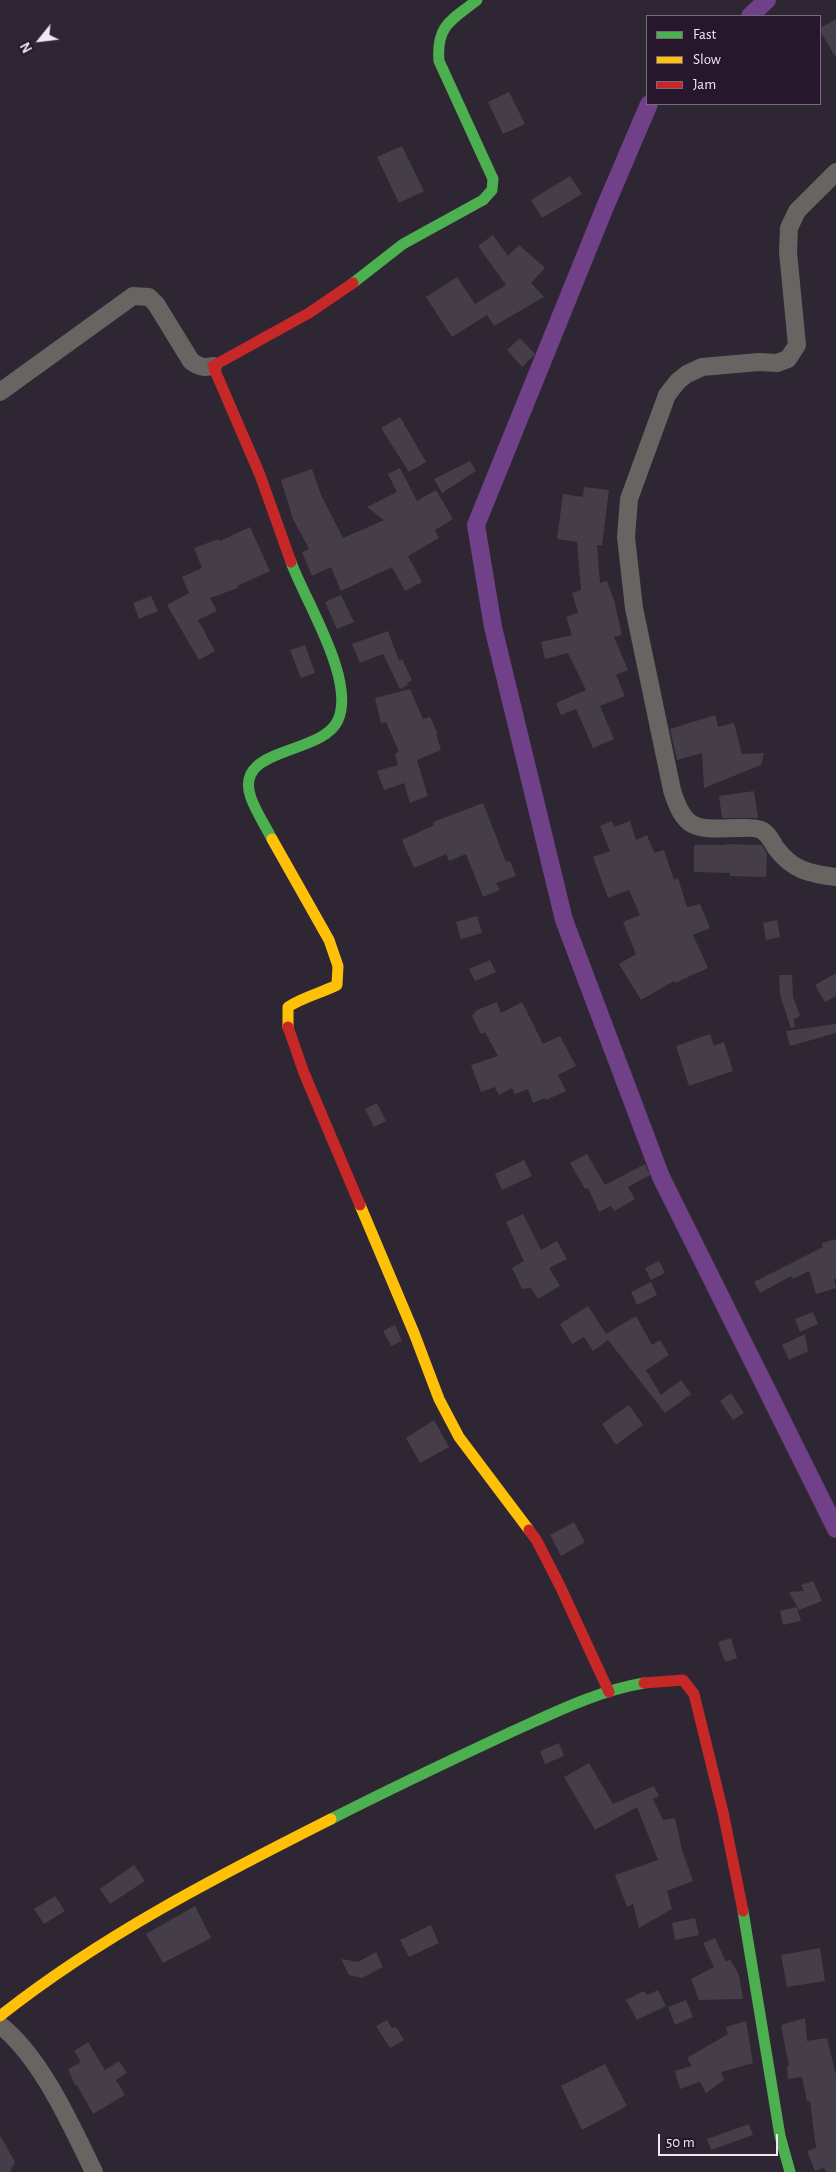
<!DOCTYPE html>
<style>
body{margin:0}
#map{position:relative;width:836px;height:2172px;overflow:hidden;background:#2e2633;font-family:"Alegreya Sans",sans-serif}
canvas{display:block}
.legend{position:absolute;left:646px;top:15px;width:175px;height:90px;box-sizing:border-box;background:#26172d;border:1px solid #776a7d;margin:0;padding:6px 9px;list-style:none;font-size:15px;color:#f0e6f6}
.legend li{display:flex;align-items:center;gap:10px;height:25px}
.legend b{width:25px;border:1px solid #776a7d}
.north{position:absolute;left:15px;top:15px;width:50px;height:50px;-webkit-text-stroke:4px #26172d;paint-order:stroke;rotate:241deg;font-size:14px;font-weight:700;line-height:20px;text-align:center;color:#f0e6f6}
.north::after{content:'';display:block;margin:auto;width:18px;height:22px;background:#f0e6f6;clip-path:polygon(50% 0,100% 100%,50% 72%,0 100%)}
.scale{position:absolute;left:658px;top:2134px;width:120px;height:22px;box-sizing:border-box;border:2px solid #f0e6f6;border-top:0;padding-left:6px;font-size:15px;line-height:18px;white-space:nowrap;color:#f0e6f6;-webkit-text-stroke:4px #26172d;paint-order:stroke}
</style>
<div id="map">
<canvas width="836" height="2172"></canvas>
<ul class="legend">
<li><b style="height:6px;background:#4caf50"></b>Fast</li>
<li><b style="height:6px;background:#ffc107"></b>Slow</li>
<li><b style="height:6px;background:#c62828"></b>Jam</li>
</ul>
<div class="north">N</div>
<div class="scale">50 m</div>
</div>
<script>
const g = document.querySelector('canvas').getContext('2d');
g.lineJoin = 'round';
function stroke(path, color, width, dash) { g.strokeStyle = color; g.lineWidth = width; g.lineCap = dash ? 'butt' : 'round'; g.setLineDash(dash || []); g.stroke(path); }
function paint(path, color) { g.fillStyle = color; g.fill(path, 'evenodd'); }
const canal = new Path2D(`
 M750,16L767,0
 M649,104L605,207L476,525L493,627L564,920L661,1177L836,1529`);
const building = new Path2D(`
 M836,19V58L820,31V28Z
 M509,92L525,124L503,134L488,102Z
 M402,146L424,191L399,203L377,157Z
 M570,176L582,194L542,218L531,200Z
 M493,235L508,256L519,245L545,268L531,283L544,297L494,326L487,315L452,337L426,297L457,277L475,304L506,285L478,246Z
 M520,338L535,354L522,367L507,350Z
 M400,417L426,462L409,472L381,428Z
 M470,461L476,471L442,493L434,479Z
 M400,468L417,501L436,490L453,519L435,530L439,538L408,556L422,582L405,591L392,567L341,591L331,567L312,576L302,552L309,549L293,519L281,480L312,469L321,495L343,538L384,520L367,507L397,492L388,474Z
 M584,487L609,490L602,545H597L600,583L607,581L614,600L622,635L614,637L628,670L616,675L625,696L600,706L614,739L593,748L576,709L561,715L556,703L586,690L568,653L545,659L541,642L572,635L566,617L578,613L572,593L581,590L577,542L557,539L563,494L583,497Z
 M250,527L270,571L237,586L238,588L210,598L217,611L198,620L215,651L199,660L167,605L189,593L182,577L202,568L194,548L219,539L220,541Z
 M341,595L354,622L337,629L325,602Z
 M151,596L158,611L139,619L133,603Z
 M388,631L399,661L402,659L412,680L407,683L408,685L400,689L383,654L360,663L352,644Z
 M305,645L315,673L301,678L290,650Z
 M410,689L423,719L430,717L438,734H436L441,750L417,760L428,796L410,803L404,783L384,790L377,771L398,765L395,754L399,752L386,722L381,723L375,698Z
 M715,715L718,727L734,723L742,754L764,753L761,765L704,788L702,753L677,760L670,729Z
 M754,791L758,818H722L719,796Z
 M483,803L506,862L510,861L516,876L496,883L500,890L483,897L466,854L449,861L446,854L414,868L402,840L434,825L433,822Z
 M612,821L614,827L630,821L636,840L647,835L654,853L664,850L674,880L678,878L687,907L700,904L710,928L693,935L708,968L675,983L674,981L641,1000L619,964L636,954L623,922L640,915L629,890L608,898L593,857L610,851L600,826Z
 M725,844L762,845L767,854L766,877L730,876V873L694,872V845H725Z
 M477,916L482,933L461,939L456,922Z
 M777,920L780,937L766,940L763,923Z
 M490,960L496,972L475,981L469,969Z
 M836,973V996L825,1002L815,985Z
 M779,975H792L793,997L800,1016L794,1019L795,1027L791,1028L780,995Z
 M497,1002L501,1013L522,1002L543,1044L560,1036L576,1066L558,1075L566,1091L546,1100L545,1098L533,1103L528,1089L515,1094L512,1088L499,1095L495,1087L481,1092L471,1065L498,1056L485,1032L481,1034L472,1016L477,1010Z
 M836,1024V1033L790,1046L786,1031Z
 M710,1034L714,1046L724,1042L733,1071L689,1086L676,1046Z
 M377,1103L386,1121L374,1127L365,1109Z
 M587,1154L605,1185L645,1164L650,1175L628,1187L635,1199L614,1211L611,1206L599,1212L588,1188L585,1189L570,1163Z
 M524,1160L532,1176L502,1190L495,1174Z
 M523,1214L541,1250L557,1241L567,1259L549,1268L560,1286L538,1299L531,1288L522,1289L512,1268L524,1261L506,1222Z
 M836,1239V1279H834L836,1288L816,1294L809,1271L793,1279L791,1276L760,1293L754,1282L823,1247L822,1243Z
 M659,1261L665,1273L651,1280L645,1268Z
 M651,1282L657,1295L637,1305L631,1292Z
 M588,1306L606,1334L636,1316L652,1345L660,1340L669,1355L646,1370L661,1395L681,1380L691,1394L665,1413L608,1340L593,1351L584,1337L572,1344L560,1324Z
 M813,1312L818,1324L800,1332L795,1319Z
 M395,1325L402,1341L391,1346L383,1331Z
 M805,1334L808,1351L789,1360L782,1345Z
 M731,1393L744,1413L733,1420L720,1401Z
 M629,1405L643,1425L616,1445L602,1424Z
 M434,1420L449,1447L420,1463L406,1438Z
 M574,1522L585,1542L561,1556L550,1535Z
 M813,1581L822,1601L799,1610L789,1592L804,1591L801,1585Z
 M797,1607L801,1621L783,1625L780,1611Z
 M731,1638L737,1658L725,1662L718,1642Z
 M559,1743L564,1756L545,1764L540,1751Z
 M589,1763L613,1804L654,1786L659,1796L653,1799L663,1820L675,1818L682,1850L693,1881L667,1891L672,1909L639,1928L633,1904L627,1907L615,1875L658,1860L637,1807L595,1830L564,1777Z
 M134,1865L145,1881L110,1904L100,1889Z
 M55,1896L65,1911L44,1924L34,1909Z
 M195,1906L211,1938L163,1963L146,1934Z
 M695,1918L699,1935L675,1940L672,1923Z
 M431,1925L439,1943L409,1957L400,1940Z
 M715,1938L726,1962L730,1959L739,1975L743,1999L699,2000L691,1979L714,1967L703,1943Z
 M820,1948L825,1981L787,1987L781,1955Z
 M376,1952L383,1967L362,1978L349,1975L341,1959L358,1962Z
 M658,1990L666,2006L637,2020L626,2000L644,1991L647,1995Z
 M686,2000L693,2017L675,2025L668,2007Z
 M805,2018L807,2041L827,2038L836,2075V2172H826L824,2168L815,2171L807,2151L816,2148L810,2101H807L802,2077L788,2079L787,2066H789L781,2025Z
 M387,2020L392,2028L396,2027L404,2040L390,2048L376,2026Z
 M746,2021L753,2063L721,2072L724,2080L706,2093L700,2082L680,2089L675,2071L692,2066L687,2058L728,2034L726,2027Z
 M88,2042L105,2070L119,2061L127,2073L116,2080L125,2095L93,2114L77,2085H75L68,2069L81,2062L74,2051Z
 M605,2064L627,2106L582,2130L561,2086Z
 M749,2124L753,2135L711,2150L707,2139Z
 M0,2135L15,2162L10,2172H0Z`);
const street = new Path2D(`
 M836,172L797,211L789,228L788,252L797,345L788,359L777,363L759,362L702,367L687,374L678,381L667,395L629,499L626,537L634,608L672,790C685,833 698,829 738,828C746,828 755,827 761,830C768,833 772,842 776,848C792,870 810,874 836,877
 M0,392L133,296L149,297L156,304L191,361C199,367 204,368 213,366
 M0,2025C41,2057 71,2125 94,2172`);
const fast = new Path2D(`
 M353,283L403,244L483,200L492,190L493,179L439,61C436,25 452,20 477,0
 M272,839C265,825 256,812 251,798C232,746 322,756 338,720C356,680 305,601 291,562
 M331,1819C390,1789 449,1761 509,1733C552,1714 596,1691 644,1683
 M743,1911L780,2136L790,2172`);
const slow = new Path2D(`
 M272,839L329,940L338,966L337,985C321,993 303,997 288,1007V1027
 M360,1205L414,1333L439,1399L459,1437L529,1530
 M0,2016C101,1936 216,1877 331,1819`);
const jam = new Path2D(`
 M291,562L260,475L213,366L309,313L353,283
 M288,1027L304,1073L360,1205
 M529,1530L537,1541L560,1586L609,1692
 M644,1683L683,1680L694,1694L723,1812L743,1911`);
stroke(canal, '#704088', 18);
paint(building, '#453e49');
stroke(street, '#676462', 18);
stroke(fast, '#4caf50', 11);
stroke(slow, '#ffc107', 11);
stroke(jam, '#c62828', 11);
</script>
